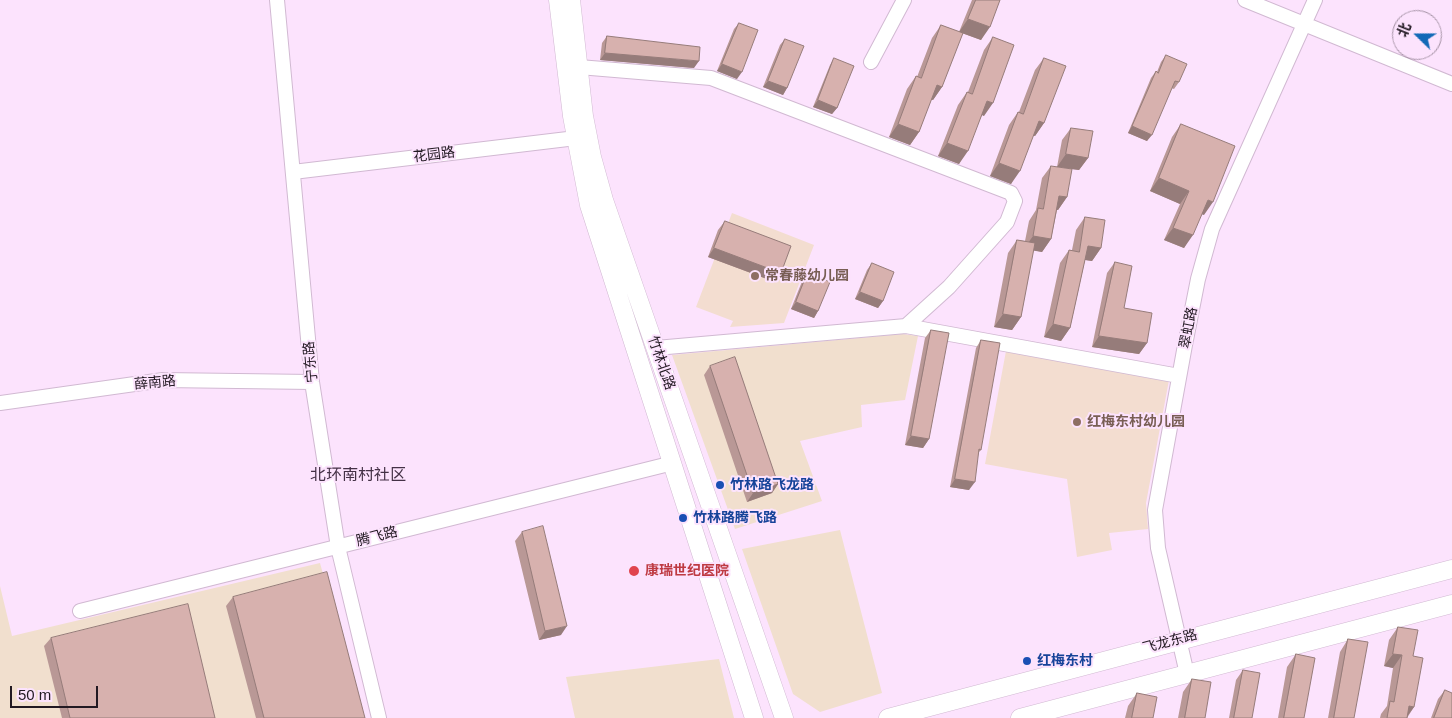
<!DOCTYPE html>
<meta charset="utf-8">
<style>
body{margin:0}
#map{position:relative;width:1452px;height:718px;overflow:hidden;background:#fce3fd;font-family:Arial,"Noto Sans SC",sans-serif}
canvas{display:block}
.north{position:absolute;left:1392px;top:10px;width:50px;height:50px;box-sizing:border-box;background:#fce3fd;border:1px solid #a592a5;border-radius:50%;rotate:292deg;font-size:14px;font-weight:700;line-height:20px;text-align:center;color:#221922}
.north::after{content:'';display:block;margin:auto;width:18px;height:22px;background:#1269b7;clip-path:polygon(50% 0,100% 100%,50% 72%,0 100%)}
.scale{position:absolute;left:10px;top:686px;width:88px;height:22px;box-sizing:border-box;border:2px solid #221922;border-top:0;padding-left:6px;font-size:15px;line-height:18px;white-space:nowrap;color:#221922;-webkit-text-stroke:4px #fce3fd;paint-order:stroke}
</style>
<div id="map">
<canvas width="1452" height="718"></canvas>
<div class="north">北</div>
<div class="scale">50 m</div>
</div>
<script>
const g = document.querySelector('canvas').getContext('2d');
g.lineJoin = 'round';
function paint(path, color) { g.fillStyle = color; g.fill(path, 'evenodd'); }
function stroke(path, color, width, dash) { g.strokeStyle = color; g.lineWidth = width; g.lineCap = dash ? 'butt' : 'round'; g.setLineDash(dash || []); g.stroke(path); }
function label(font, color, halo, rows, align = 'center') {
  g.font = font + ' Arial,"Noto Sans SC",sans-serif'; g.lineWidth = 4; g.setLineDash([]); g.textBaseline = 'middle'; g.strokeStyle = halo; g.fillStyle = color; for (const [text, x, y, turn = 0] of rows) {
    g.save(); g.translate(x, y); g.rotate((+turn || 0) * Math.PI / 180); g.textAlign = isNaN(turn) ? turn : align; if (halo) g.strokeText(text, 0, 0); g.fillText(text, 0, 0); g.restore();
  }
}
const commercial = new Path2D(`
 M903,334L918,336L905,400L861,405L862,427L800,441L822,501L735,529L672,355Z
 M840,530L882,693L820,712L793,694L742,549Z
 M320,563L363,718H0V586L12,636Z
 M719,659L734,718H575L566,677Z`);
const education = new Path2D(`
 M732,213L814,245L784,323L730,327L733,321L696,307Z
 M1006,351L1169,380L1146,503L1148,529L1109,533L1112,550L1077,557L1067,479L985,464Z`);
const minor = new Path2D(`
 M277,0L312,382L338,547L379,718
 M1245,0L1452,84
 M871,62L904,0
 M579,67L711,78L1011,193L1015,201L1007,222L949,287L906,326L656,348
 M293,172L576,138
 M906,326L1179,376
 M0,403L163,380L312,382
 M80,611L673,463
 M1187,674L1158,548L1155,510L1185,345L1198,279L1212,229L1315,0`);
const major = new Path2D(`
 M558,0L572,116L589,205L754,718
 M571,0L584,116L592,157L604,200L784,718
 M888,718L1452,569
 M1020,718L1452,604`);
const wall = new Path2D(`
 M972,0H1000L981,40L962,33L942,87L933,100L931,99L919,132L910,145L889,137L907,89L916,76L917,77L932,38L941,25L959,32Z
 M739,23L737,79L717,71L734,29Z
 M607,36L694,68L600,60L602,43Z
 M993,37L984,116L982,115L959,164L938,156L958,105L967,92H968L984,50Z
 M785,39L787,88L783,95L763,87L780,45Z
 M1166,55L1179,82L1174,89L1171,88L1147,141L1128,133L1151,78L1156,71L1157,72L1161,62Z
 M834,58L837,108L832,114L813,107L830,65Z
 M1044,58V123L1035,136L1033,135L1011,184L990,176L1009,125L1018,112H1019L1035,70Z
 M1181,124L1204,215L1202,214L1184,248L1164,240L1180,204L1150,191L1172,137Z
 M1071,128L1088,158L1079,170L1057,167L1062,140Z
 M1051,166L1067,197L1058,210H1057L1051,239L1042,252L1033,250L1021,317L1012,330L994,327L1008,253L1017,240L1025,241L1029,221L1036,210L1042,178Z
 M1085,217L1101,248L1092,261L1085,260L1070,328L1061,341L1044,337L1060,263L1069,250H1072L1076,230Z
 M725,221L775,282L708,257L718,230Z
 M1115,262L1124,308L1147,343L1139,354L1092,347L1107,273Z
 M872,263L883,301L878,308L855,299L867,270Z
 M808,272L818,311L814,318L791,309L803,279Z
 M931,330L929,439L923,448L905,445L925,338Z
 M981,340V450L979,452L969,490L950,487L976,348Z
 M710,366L778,484L772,493L747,502L704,375Z
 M522,532L561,635L539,640L515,541Z
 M233,597L365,718H256L226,606Z
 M1398,627L1413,656L1414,707L1407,718H1380L1381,714L1387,706L1393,668L1384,666L1389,640Z
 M51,638L215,718H62L44,646Z
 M1348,639L1354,718H1328L1340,652Z
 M1296,654L1304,718H1278L1287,667Z
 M1243,670L1252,718H1229L1236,680Z
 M1192,679L1205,718H1178L1183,692Z
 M1445,690L1452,718H1431L1438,699Z
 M1137,693L1153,718H1125L1128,706Z`);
const shadedWall = new Path2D(`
 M968,19L990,27L981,40L959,32Z
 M605,53L699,61L694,68L600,60Z
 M722,64L742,72L737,79L717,71Z
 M768,81L787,88L783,95L763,87Z
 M937,85L942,87L933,100L928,98Z
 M818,100L837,108L832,114L813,107Z
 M987,101L993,103L984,116L978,113Z
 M1039,121L1044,123L1035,136L1030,134Z
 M898,124L919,132L910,145L889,137Z
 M1132,126L1152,135L1147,141L1128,133Z
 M947,143L968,151L959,164L938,156Z
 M1066,154L1088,158L1079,170L1057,167Z
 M999,163L1020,171L1011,184L990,176Z
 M1159,178L1189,191L1180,204L1150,191Z
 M1059,196L1067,197L1058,210L1050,208Z
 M1208,200L1213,202L1204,215L1199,213Z
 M1173,228L1193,235L1184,248L1164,240Z
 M1033,236L1051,239L1042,252L1024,249Z
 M1088,246L1101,248L1092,261L1079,259Z
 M714,248L781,273L775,282L708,257Z
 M860,292L883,301L878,308L855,299Z
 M796,302L818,311L814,318L791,309Z
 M1003,314L1021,317L1012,330L994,327Z
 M1053,324L1070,328L1061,341L1044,337Z
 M1099,336L1147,343L1139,354L1092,347Z
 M911,436L929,439L923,448L905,445Z
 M955,479L975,482L969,490L950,487Z
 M778,484L772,493L747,502L753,493Z
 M567,626L561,635L539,640L545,631Z
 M1393,654L1402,655L1393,668L1384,666Z
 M1409,706L1414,707L1406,718Z`);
const building = new Path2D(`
 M976,0H1000L990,27L968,19Z
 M739,23L758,30L742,72L722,64Z
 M941,25L963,33L942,87L937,85L919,132L898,124L916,76L921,78Z
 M607,36L700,47L699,61L605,53Z
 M993,37L1014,45L993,103L987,101L968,151L947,143L967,92L972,94Z
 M785,39L804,46L787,88L768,81Z
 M1166,55L1187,64L1179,82L1175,81L1152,135L1132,126L1156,71L1158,73Z
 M834,58L854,66L837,108L818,100Z
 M1044,58L1066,66L1044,123L1039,121L1020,171L999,163L1018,112L1023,114Z
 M1181,124L1235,146L1213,202L1208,200L1193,235L1173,228L1189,191L1159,178Z
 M1071,128L1093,131L1088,158L1066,154Z
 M1051,166L1072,169L1067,197L1059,196L1051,239L1033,236L1038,208L1043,209Z
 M1085,217L1105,220L1101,248L1088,246L1070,328L1053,324L1069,250L1079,252Z
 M725,221L791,246L781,273L714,248Z
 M1017,240L1035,243L1021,317L1003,314Z
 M1115,262L1132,266L1124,308L1152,313L1147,343L1099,336Z
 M872,263L894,272L883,301L860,292Z
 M808,272L830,282L818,311L796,302Z
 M931,330L949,333L929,439L911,436Z
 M981,340L1000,343L981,450L979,449L975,482L955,479Z
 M735,357L778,484L753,493L710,366Z
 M543,526L567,626L545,631L522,532Z
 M327,572L365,718H264L233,597Z
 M188,604L215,718H70L51,638Z
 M1398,627L1418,630L1413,656L1423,658L1414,707L1409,706L1407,718H1387L1390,701L1394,702L1402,655L1393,654Z
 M1348,639L1368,642L1354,718H1334Z
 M1296,654L1315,658L1304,718H1284Z
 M1243,670L1260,673L1252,718H1234Z
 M1192,679L1211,682L1205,718H1185Z
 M1445,690L1452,693V718H1434Z
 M1137,693L1157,697L1153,718H1132Z`);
const markers = [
 [755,276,5,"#8d6e63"],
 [1077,422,5,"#8d6e63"],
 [720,485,5,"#1a4fb4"],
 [683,518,5,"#1a4fb4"],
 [634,571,6,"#e0444e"],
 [1027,661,5,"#1a4fb4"]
];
const streetNames = [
 ["花园路",434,155,-7],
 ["翠虹路",1189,328,-79],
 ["宁东路",311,362,-95],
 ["竹林北路",661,363,71],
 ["薛南路",155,383,-5],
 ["腾飞路",377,537,-14],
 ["飞龙东路",1170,642,-15]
];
const educationNames = [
 ["常春藤幼儿园",765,276],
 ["红梅东村幼儿园",1087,422]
];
const transitNames = [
 ["竹林路飞龙路",730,485],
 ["竹林路腾飞路",693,518],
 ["红梅东村",1037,661]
];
const healthNames = [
 ["康瑞世纪医院",645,571]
];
const quarterNames = [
 ["北环南村社区",358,476]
];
paint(commercial, '#f1dfce');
paint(education, '#f3ddd0');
stroke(minor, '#d1b9d2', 16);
stroke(major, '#d1b9d2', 19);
stroke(minor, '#fff', 14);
stroke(major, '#fff', 18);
paint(wall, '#b99896');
paint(shadedWall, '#967c7a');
paint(building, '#d7b1ae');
stroke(building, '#967c7a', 1);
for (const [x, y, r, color] of markers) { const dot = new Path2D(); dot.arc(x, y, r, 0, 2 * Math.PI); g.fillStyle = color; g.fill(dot); stroke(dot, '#fce3fd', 2); }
label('14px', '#221922', '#fce3fd', streetNames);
label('bold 14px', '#785e54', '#fce3fd', educationNames, 'left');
label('bold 14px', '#164399', '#fce3fd', transitNames, 'left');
label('bold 14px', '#be3a42', '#fce3fd', healthNames, 'left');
label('16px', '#443146', '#fce3fd', quarterNames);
</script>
